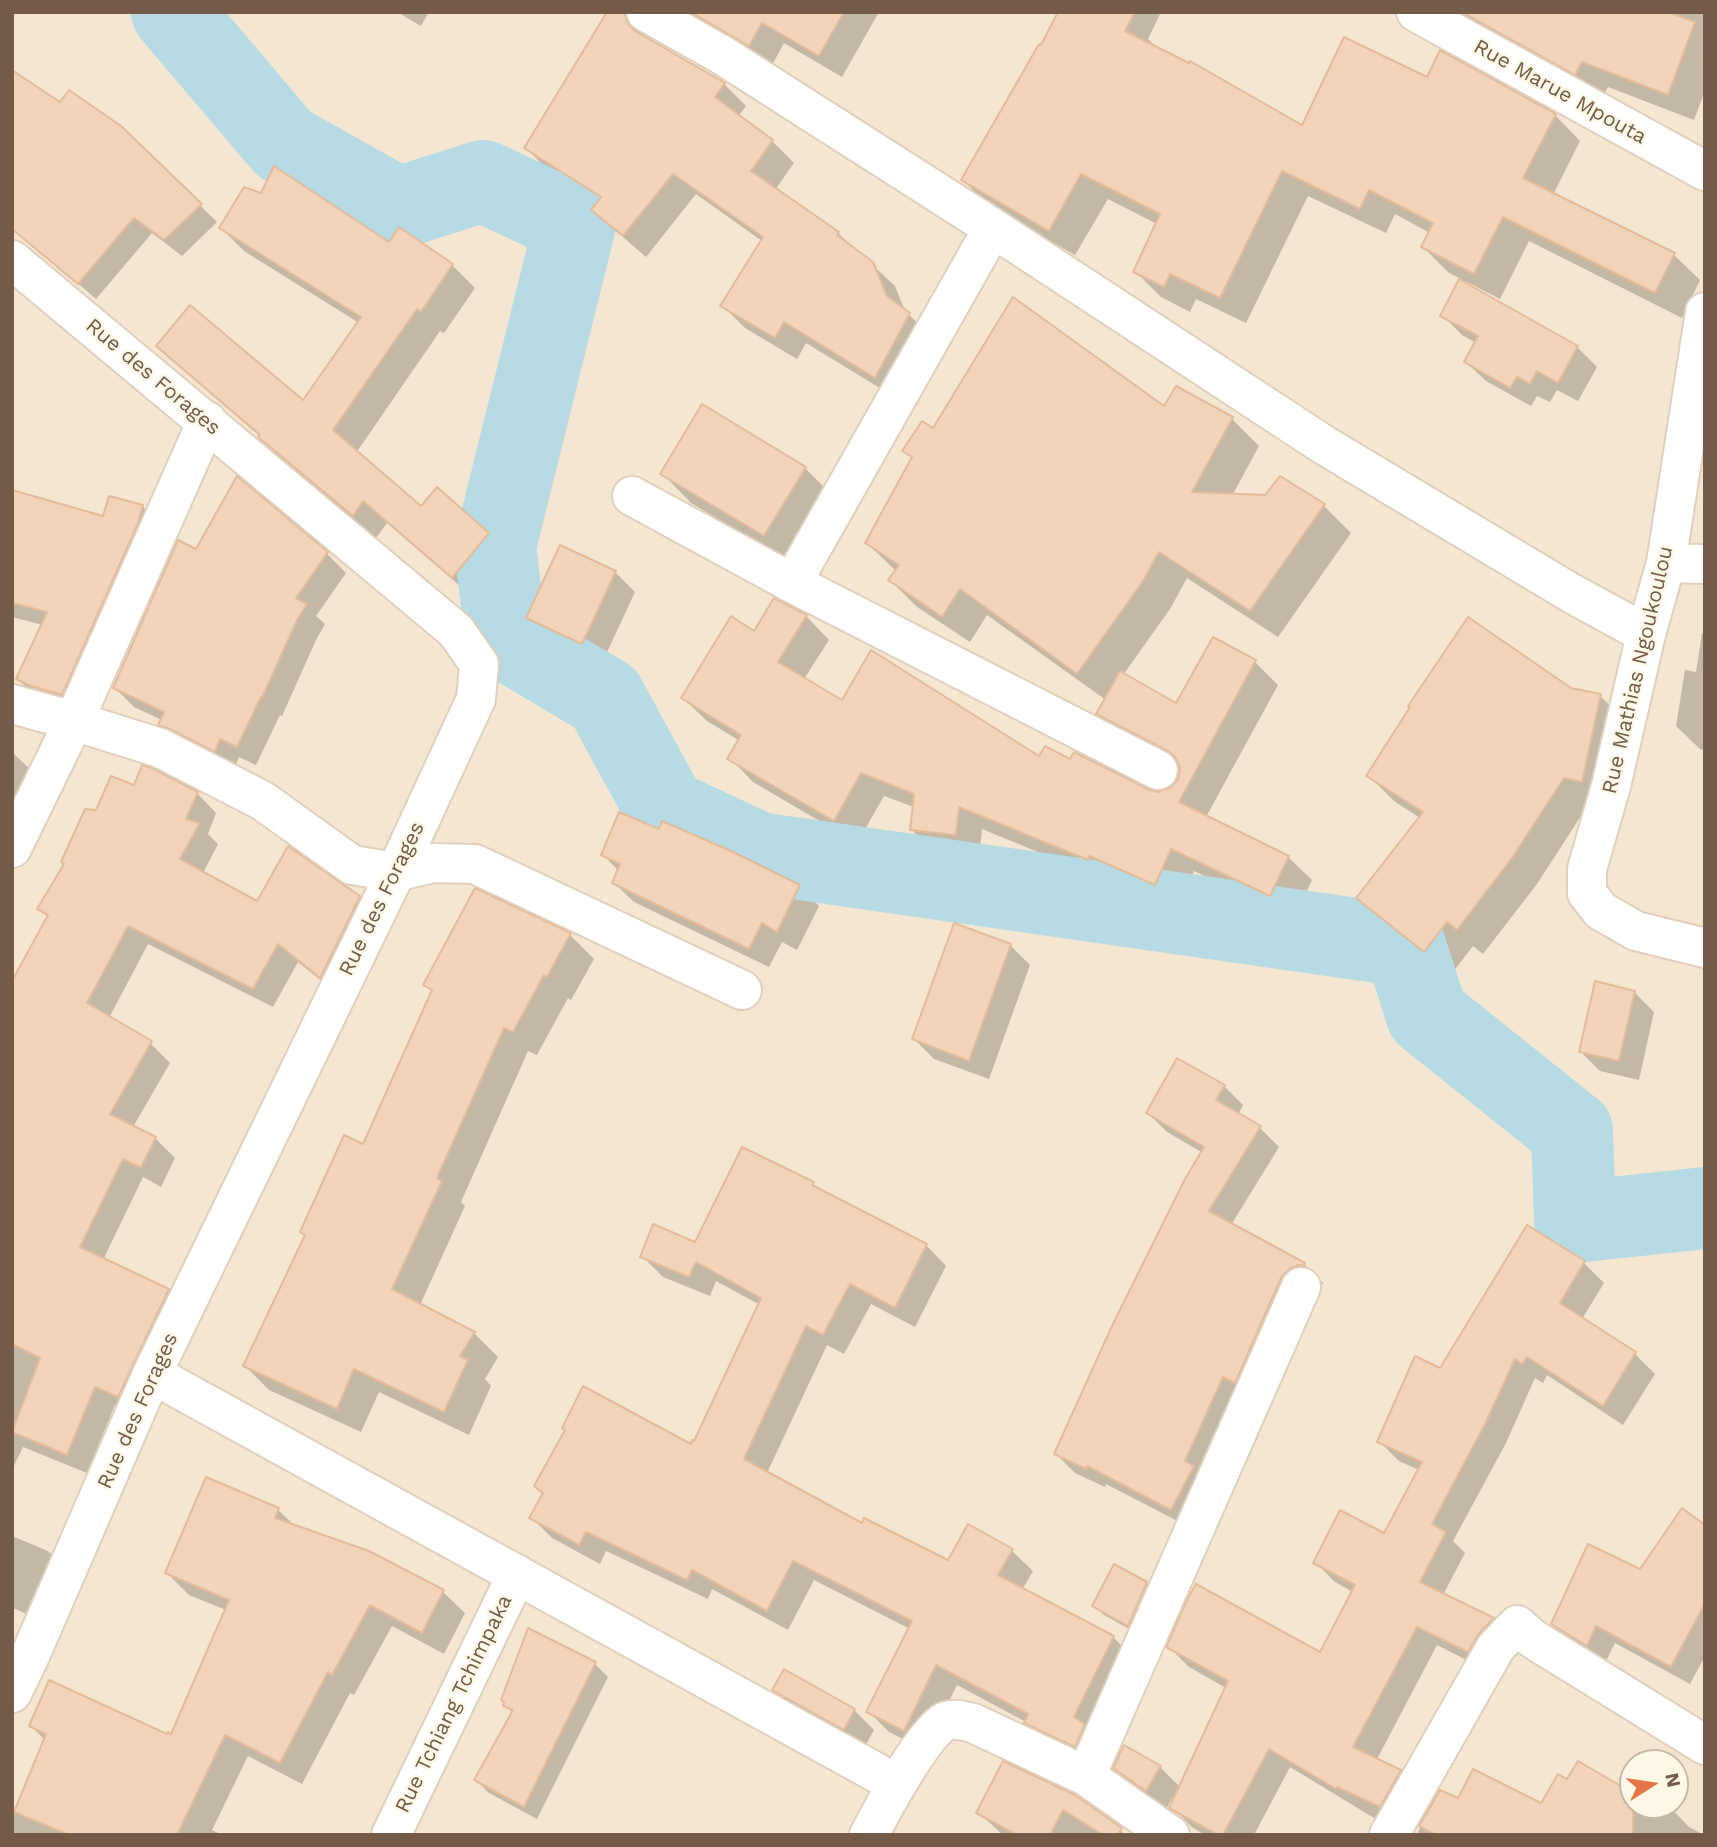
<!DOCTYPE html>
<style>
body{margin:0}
#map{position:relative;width:1717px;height:1847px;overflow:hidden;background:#fcf4e1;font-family:"Work Sans",sans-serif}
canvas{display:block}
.frame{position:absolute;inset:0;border:14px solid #735b48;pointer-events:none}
.north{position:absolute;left:1619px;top:1749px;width:70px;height:70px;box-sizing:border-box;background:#fff8e7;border:2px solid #c7b9a7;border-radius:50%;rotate:78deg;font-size:19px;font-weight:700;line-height:28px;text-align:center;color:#735b48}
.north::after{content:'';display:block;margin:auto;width:24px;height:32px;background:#e67646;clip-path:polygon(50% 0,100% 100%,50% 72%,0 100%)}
</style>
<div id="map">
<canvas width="1717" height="1847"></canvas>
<div class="frame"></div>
<div class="north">N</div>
</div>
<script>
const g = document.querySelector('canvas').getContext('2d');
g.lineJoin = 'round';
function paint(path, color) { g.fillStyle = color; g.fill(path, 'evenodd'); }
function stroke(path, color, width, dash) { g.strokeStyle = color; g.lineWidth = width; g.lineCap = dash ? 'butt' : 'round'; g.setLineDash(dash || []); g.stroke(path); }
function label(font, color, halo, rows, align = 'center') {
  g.font = font + ' "Work Sans",sans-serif'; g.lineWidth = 5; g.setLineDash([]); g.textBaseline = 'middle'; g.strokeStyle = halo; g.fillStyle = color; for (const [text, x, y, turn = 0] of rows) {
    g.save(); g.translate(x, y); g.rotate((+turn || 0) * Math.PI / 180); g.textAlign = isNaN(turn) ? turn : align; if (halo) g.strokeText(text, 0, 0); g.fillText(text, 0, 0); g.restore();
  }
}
const residential = new Path2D(`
 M12,12H1705V1835H12ZM1633,1763H1675V1805H1633Z`);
const shadow = new Path2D(`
 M397,12H429L421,26Z
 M609,12H667L648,24L646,35L647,40L724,84L746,106L738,117L772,141L794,163L775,190L838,233L895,286L905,311L931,336L898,399L806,343L797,359L745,328L723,306L762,241L696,194L646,257L616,231L594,209L599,202L548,170L526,148Z
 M672,12H879L842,77L784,43L771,67Z
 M1060,12H1161L1148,39L1156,47L1303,128L1428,79L1555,115L1580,141L1553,195L1674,255L1700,280L1682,318L1529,241L1500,299L1465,281L1463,284L1577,347L1597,367L1578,401L1557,390L1550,402L1537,396L1531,406L1486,381L1466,362L1476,343L1462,335L1442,315L1461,279L1449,273L1423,247L1430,233L1395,214L1386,233L1308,196L1246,323L1196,299L1190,312L1161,297L1135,271L1157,224L1108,199L1075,255L989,206L963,180L1042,48Z
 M1462,12H1705V90L1694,120L1608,87L1602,99L1480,30Z
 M60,105L120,127L217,222L182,256L152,233L96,299L50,259Z
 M221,228L390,244L452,265L475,288L444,333L440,331L356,453L421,508L437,489L488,534L511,557L475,599L387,523L376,538L283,460L261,437L181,368L158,346L303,403L359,323L244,251Z
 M1165,408L1232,419L1259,446L1232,496L1324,506L1351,533L1278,637L1187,578L1170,609L1123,675L1177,705L1255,662L1278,685L1206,817L1288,857L1312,880L1294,918L1194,871L1178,907L1113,878L1111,882L982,829L979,858L935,853L912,830L914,807L884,796L857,843L753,782L730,758L740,741L707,721L683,698L754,633L806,616L829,640L804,679L842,702L1039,758L1071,762L1147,791L1159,794L1171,789L1179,780L1182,767L1121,737L1098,713L1106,700L987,615L970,642L917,607L890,580L896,571L867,543L913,459L905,451L934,431Z
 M805,468L834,497L794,564L691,503L662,473Z
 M12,492L105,518L142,506L162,526L82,714L37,698L18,679L43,625L12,617Z
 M197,551L327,554L346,573L316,616L325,624L316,640L282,716L280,715L256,765L239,757L234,769L180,743L161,724L162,720L134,707L115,688Z
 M615,572L635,592L602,663L548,637L528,618Z
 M1702,633L1705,634V750L1700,749L1676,726L1685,670L1696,672Z
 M1571,689L1600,696L1626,721L1590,802L1537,884L1483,954L1473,946L1450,976L1383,923L1358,897L1420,818L1394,801L1369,776Z
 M12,752L32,771L12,812Z
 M135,788L197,793L216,813L208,834L218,844L203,873L258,904L359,898L379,917L340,996L298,962L273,1007L148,944L109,1018L150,1043L170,1063L133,1127L155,1138L175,1158L161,1187L143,1177L103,1260L168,1290L188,1310L138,1415L115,1405L87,1473L23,1447L12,1470V984L48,917L39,908L97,812Z
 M603,855L799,886L819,906L797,950L782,942L769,967L634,902L614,883L619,871Z
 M570,935L594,959L571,1000L568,998L537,1055L528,1051L461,1202L465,1206L420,1305L474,1333L498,1357L485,1379L491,1386L469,1435L379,1392L361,1432L269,1390L245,1366L307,1237L302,1232L364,1146L433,993L425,984Z
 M1010,945L1030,965L989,1079L934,1059L914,1039Z
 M1634,992L1654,1012L1639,1080L1600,1071L1580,1051Z
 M1224,1086L1243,1105L1238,1115L1260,1128L1279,1147L1231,1225L1304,1264L1324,1284H1318L1191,1528L1106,1484L1105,1487L1075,1473L1056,1454L1203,1153L1167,1132L1148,1113Z
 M813,1184L820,1191L926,1245L946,1266L915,1327L871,1304L844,1354L827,1345L767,1473L862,1525L948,1562L969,1526L1012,1551L1033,1571L1022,1590L1113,1637L1134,1658L1096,1766L1046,1743L1026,1722L957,1685L925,1750L889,1732L869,1712L910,1629L814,1580L788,1630L712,1589L708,1599L606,1551L600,1564L552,1538L531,1517L691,1446L695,1443L760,1305L716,1281L710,1296L663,1277L642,1256L696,1244Z
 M1584,1263L1604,1283L1582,1319L1635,1354L1655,1374L1623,1425L1547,1375L1543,1383L1535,1378L1506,1443L1453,1541L1465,1553L1443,1595L1493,1619L1512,1639L1488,1671L1437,1645L1376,1761L1400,1772L1419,1792L1397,1832L1290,1767L1254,1835H1205L1192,1827L1172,1807L1176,1798L1173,1797L1166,1809L1135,1788L1115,1768L1160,1767L1181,1788L1226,1688L1189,1667L1169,1647L1321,1655L1353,1592L1335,1582L1315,1562L1385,1536L1419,1470L1399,1461L1379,1441L1441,1370Z
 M207,1479L278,1510L296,1527L443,1592L465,1613L444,1654L392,1626L354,1695L350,1693L302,1784L248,1756L212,1830L222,1835H12V1819L45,1740L31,1726L172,1736L226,1610L189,1595L167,1573Z
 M1705,1527V1656L1690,1684L1615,1643L1605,1663L1571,1642L1553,1624L1640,1571Z
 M12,1536L48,1551L67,1571L45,1622L13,1608L12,1611Z
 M1146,1583L1156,1593L1138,1634L1104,1615L1094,1606Z
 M595,1664L608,1677L537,1819L489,1793L476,1780L513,1713L505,1706Z
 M774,1690L854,1710L874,1730L864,1748L794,1710Z
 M1568,1782L1633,1793V1805H1668L1689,1827L1704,1835H1421L1418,1832L1441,1792L1458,1801L1542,1806Z
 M1074,1797L1126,1835H1000L1001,1833L979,1813Z`);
const river = new Path2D(`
 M172,12L284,144L398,208L483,181L575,224L495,546L506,639L605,698L666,810L758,853L1405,946L1427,1015L1572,1131L1575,1222L1705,1208`);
const building = new Path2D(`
 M607,12H624L628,24L635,31L725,83L715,97L773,140L751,171L839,232L837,235L873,262L887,296L910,313L875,378L784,322L775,338L720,306L763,237L673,174L623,236L591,210L601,197L524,148Z
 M691,12H844L819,56L762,23L749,46Z
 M1058,12H1135L1125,31L1189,63L1190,61L1302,125L1344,37L1427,77L1440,50L1556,114L1523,178L1675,253L1655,293L1503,217L1474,274L1421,247L1433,223L1369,190L1360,209L1282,171L1220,298L1170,274L1164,287L1133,272L1160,214L1081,174L1049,231L961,180L1039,44L1041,45Z
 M1462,12H1668L1695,22L1668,95L1582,62L1575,75Z
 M12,70L60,102L69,90L121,126L202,204L164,240L134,218L78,284L12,229Z
 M274,166L389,242L399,227L453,264L421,312L417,309L333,430L421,506L437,487L489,533L452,578L363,501L353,516L258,437L260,435L156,346L190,305L303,400L361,317L219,228L244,187L261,193Z
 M1459,279L1578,346L1558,383L1537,371L1530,384L1517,377L1510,388L1464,362L1478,336L1440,316Z
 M1013,297L1164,406L1176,386L1233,417L1192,492L1265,495L1280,476L1325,504L1250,611L1159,552L1143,581L1077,674L960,589L942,617L888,580L899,565L865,543L912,457L902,451L922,421L933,428Z
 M702,404L806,467L764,536L660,474Z
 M237,476L328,552L296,598L307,604L297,620L262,698L261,697L237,747L220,739L215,752L170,729L158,725L164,712L113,688L178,540L196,549Z
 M12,490L103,516L109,496L143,505L138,523L62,695L31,686L16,679L47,612L12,603Z
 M560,545L616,571L582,644L526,618Z
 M774,598L807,615L778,662L842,700L871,650L1039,756L1045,746L1070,759L1074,752L1148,789L1158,792L1170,788L1178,779L1180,768L1176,758L1168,751L1096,714L1120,671L1176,703L1213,637L1256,660L1179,802L1289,856L1270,896L1171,849L1155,885L1089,856L1088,860L959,807L956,835L910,830L914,794L861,773L834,821L727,759L741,735L681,698L731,616L754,631Z
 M1468,617L1571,688L1601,694L1582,782L1564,778L1512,858L1457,930L1447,922L1424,952L1356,898L1423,812L1366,776L1410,707L1408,706Z
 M142,765L152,768L198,792L186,819L200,823L180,859L257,901L288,846L360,896L320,978L278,944L253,989L128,926L87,1003L152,1041L110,1114L156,1137L141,1168L123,1159L80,1247L169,1289L118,1397L95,1387L67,1455L12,1432L40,1358L12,1344V981L48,915L37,909L64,864L61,862L85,809L96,810L111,776L134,785Z
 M619,812L659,829L662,821L731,851L800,885L777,932L762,923L749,949L612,883L620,864L601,855Z
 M475,888L571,933L547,977L544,975L513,1032L504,1028L437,1178L442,1181L392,1289L475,1332L460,1356L468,1360L444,1412L354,1369L337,1409L243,1366L305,1235L300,1232L344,1135L363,1144L432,990L423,985Z
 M954,923L1011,944L969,1061L912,1039Z
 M1595,981L1635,991L1619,1061L1579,1052Z
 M1177,1058L1225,1085L1216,1100L1261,1126L1209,1211L1305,1263L1304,1266L1298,1265L1289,1269L1281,1278L1235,1383L1223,1377L1185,1461L1194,1466L1171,1510L1087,1466L1086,1469L1054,1454L1112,1326L1185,1179L1204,1147L1146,1113Z
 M742,1147L814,1182L812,1185L927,1244L895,1308L850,1284L823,1335L806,1326L744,1459L862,1523L864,1518L948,1560L968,1524L1013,1549L998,1575L1114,1636L1074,1717L1085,1724L1075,1747L1024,1723L1028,1714L936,1665L904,1731L866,1712L912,1621L793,1561L767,1611L692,1570L687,1580L586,1532L579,1545L529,1518L543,1493L534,1486L565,1430L562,1428L583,1386L691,1444L692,1440L694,1441L761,1298L696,1262L689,1277L640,1257L653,1224L695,1242Z
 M1527,1225L1585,1261L1560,1303L1636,1352L1603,1406L1527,1357L1522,1364L1515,1359L1486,1422L1432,1524L1446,1532L1420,1582L1494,1618L1480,1632L1468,1652L1417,1627L1353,1747L1401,1770L1380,1807L1337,1787L1336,1789L1269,1749L1223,1835H1218L1169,1808L1228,1681L1166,1647L1188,1598L1196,1584L1320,1652L1355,1585L1313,1563L1340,1510L1384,1533L1422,1462L1377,1442L1415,1356L1440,1368Z
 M206,1477L279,1508L275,1518L369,1551L444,1590L422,1633L370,1605L332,1675L328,1672L280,1763L225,1735L177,1835H69L14,1812L46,1734L29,1726L49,1680L167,1734L168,1732L171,1734L229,1600L165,1573Z
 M1682,1508L1705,1525V1603L1671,1667L1596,1626L1587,1646L1551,1624L1588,1544L1640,1569Z
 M1114,1564L1147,1582L1128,1626L1092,1606Z
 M528,1628L596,1662L524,1807L474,1780L513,1710L503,1706L504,1702L501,1700Z
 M784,1669L855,1709L844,1730L772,1690Z
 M1124,1745L1161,1766L1146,1791L1113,1768Z
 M1003,1761L1075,1795L1122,1828L1118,1835H1103L1063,1810L1050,1835H1017L976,1813Z
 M1578,1761L1633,1793V1835H1436L1419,1826L1440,1790L1458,1798L1473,1769L1541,1803L1558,1774L1567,1779Z`);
const minor = new Path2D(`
 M646,12L722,55L993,228L1324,445L1571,593L1646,634
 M1416,12L1705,171
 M12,260L456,631L479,664L476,699L396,872L152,1374L29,1658L12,1693
 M1705,312L1666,563L1646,634L1611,786L1587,869V893L1601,911L1636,931L1705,948
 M632,496L792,583L1158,770
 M1666,563L1705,564
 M792,583L993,228
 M12,704L74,721L160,748L263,801L352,865L396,872L432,863L475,864L742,990
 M12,848L74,721L207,421
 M152,1374L897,1784
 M1086,1776L1301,1287
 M391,1835L517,1574
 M869,1835C881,1812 925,1729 946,1721C955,1718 964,1721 973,1723L1086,1776L1170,1835
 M1389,1835L1496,1647L1517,1625L1533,1639L1705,1745`);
const streetNames = [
 ["Rue Marue Mpouta",1560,92,29],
 ["Rue des Forages",153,377,40],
 ["Rue Mathias Ngoukoulou",1638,670,-77],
 ["Rue des Forages",382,899,-64],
 ["Rue des Forages",138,1411,-66],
 ["Rue Tchiang Tchimpaka",454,1704,-64]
];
paint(residential, '#f4e6d0');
paint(shadow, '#0003');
stroke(river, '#b6dbe5', 82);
paint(building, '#f1d4b9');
stroke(building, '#e4bc9a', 2);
stroke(minor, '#e0d0bd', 42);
stroke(minor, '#fff', 38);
label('21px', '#735b48', '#fff8e7', streetNames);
</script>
